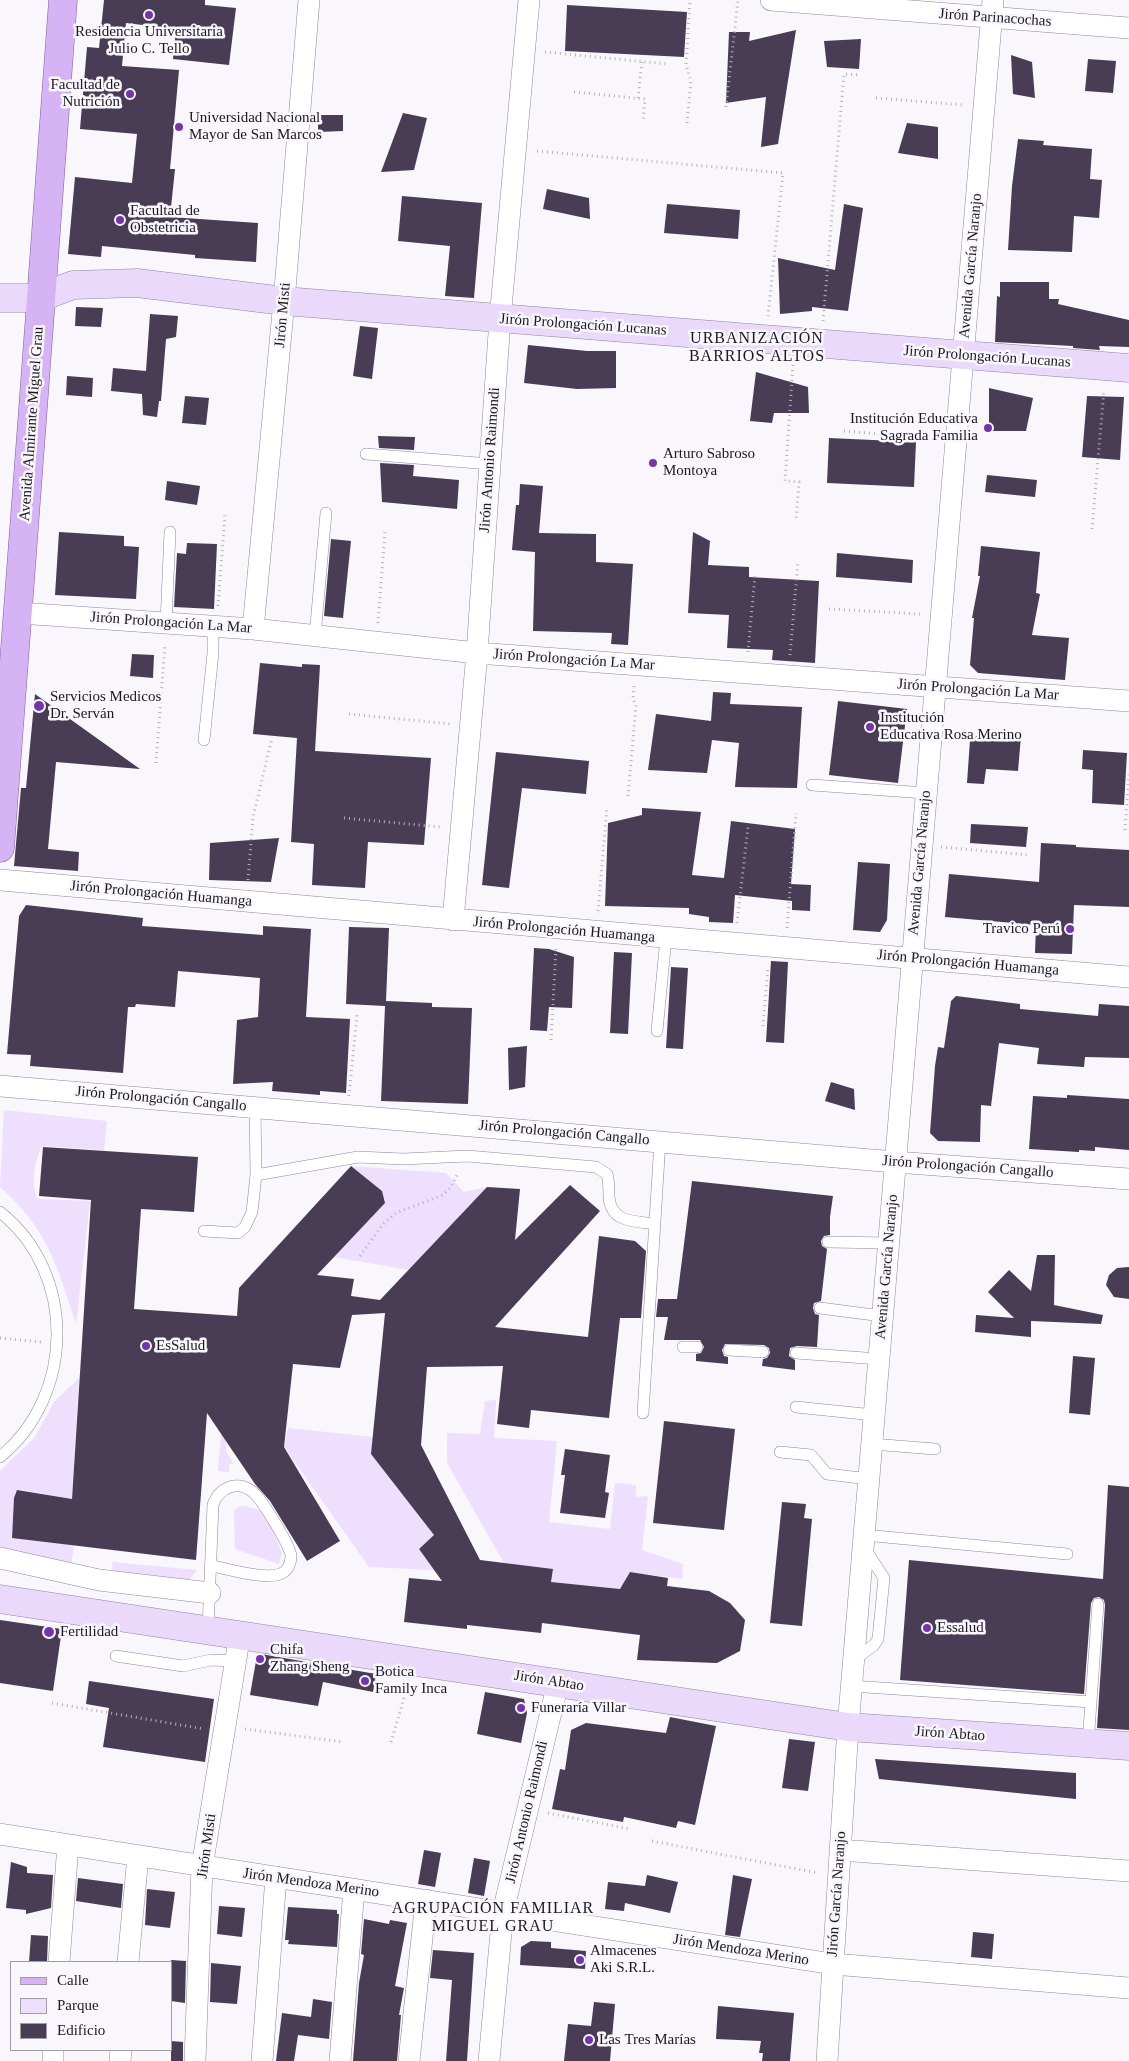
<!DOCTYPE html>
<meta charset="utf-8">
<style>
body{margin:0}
#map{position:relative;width:1129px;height:2061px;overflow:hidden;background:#f9f6fc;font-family:"Times New Roman",serif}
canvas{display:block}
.legend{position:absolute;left:10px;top:1961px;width:162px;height:90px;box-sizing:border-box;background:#f9f6fc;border:1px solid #a19da5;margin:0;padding:6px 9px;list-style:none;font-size:15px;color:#1c1722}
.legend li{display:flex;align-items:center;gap:10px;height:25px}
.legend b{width:25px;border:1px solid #a19da5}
</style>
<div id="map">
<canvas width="1129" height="2061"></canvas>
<ul class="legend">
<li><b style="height:6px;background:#d5b3f5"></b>Calle</li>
<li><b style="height:14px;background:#eddffd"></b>Parque</li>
<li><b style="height:14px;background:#483d54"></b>Edificio</li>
</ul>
</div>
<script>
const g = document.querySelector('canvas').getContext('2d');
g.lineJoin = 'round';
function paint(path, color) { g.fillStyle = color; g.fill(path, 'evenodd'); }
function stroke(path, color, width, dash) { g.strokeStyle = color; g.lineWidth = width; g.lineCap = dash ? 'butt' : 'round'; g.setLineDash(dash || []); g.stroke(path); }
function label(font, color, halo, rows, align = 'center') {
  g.font = font + ' "Times New Roman",serif'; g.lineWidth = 5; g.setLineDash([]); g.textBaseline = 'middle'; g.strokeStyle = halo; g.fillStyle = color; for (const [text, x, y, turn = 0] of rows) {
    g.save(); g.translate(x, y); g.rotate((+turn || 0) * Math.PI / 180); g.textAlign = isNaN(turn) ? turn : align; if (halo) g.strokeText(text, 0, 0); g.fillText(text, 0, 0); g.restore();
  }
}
const green = new Path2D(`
 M4,1110L107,1121L104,1150L42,1146C35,1158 30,1187 38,1199L90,1201L76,1324C57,1266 48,1229 0,1187Z
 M351,1166L446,1173L464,1192L487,1187L409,1270L333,1257L382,1191Z
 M79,1378L72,1499L21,1490L16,1492L14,1498L12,1537L74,1545L71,1565L0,1552V1471L35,1437L54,1402Z
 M225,1388H230L226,1451L234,1464H229V1472L218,1471Z
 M496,1400L494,1438L557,1441L549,1522L610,1529L615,1483L636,1485V1497L648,1496L642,1550L683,1564L682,1579L630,1572L620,1589L551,1582L553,1569L504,1563L447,1463V1433L480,1434L485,1401Z
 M288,1428L373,1437L372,1454L434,1535L419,1549L434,1570L369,1567L284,1447Z
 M244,1506L261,1510L271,1524L282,1553L279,1564L235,1549L234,1511L238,1507Z
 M112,1562L197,1570L183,1587L114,1578Z`);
const building = new Path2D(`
 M104,0H205V5L236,8L229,65L173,59L176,29L126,23L122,66L179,70L170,169H175L170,217L258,223L256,262L195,258V255L102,246L101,257L68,254L75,177L132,183L137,134L80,129L87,47L99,48Z
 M567,5L687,12L684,57L565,51Z
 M796,30L778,144L761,147L766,97L726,103L729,32H750L749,41Z
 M861,39L859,69L827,67L824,41Z
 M1011,55L1032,62L1035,98L1013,94Z
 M1088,59L1116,61L1113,93L1085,91Z
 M403,113L427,118L414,170L381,172Z
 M318,115H343V131L318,132Z
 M907,123L938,127V159L898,153Z
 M1018,139L1044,141L1043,145L1092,149L1090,179L1102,180L1099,218L1074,216L1072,252L1008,250L1012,186Z
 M547,189L589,198L590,219L543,209Z
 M402,196L482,203L474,298L445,296L450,246L398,241Z
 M667,204L740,210L738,239L664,233Z
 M844,204L863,208L848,311L812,307V311L780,314L778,258L835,270Z
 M1000,282H1049V299H1059L1058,304L1129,320V347L1099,346L1100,350L1073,348V346L995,342L997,296L1000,297Z
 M76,307L103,308L101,327L75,326Z
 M150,314L178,316L176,337L166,339L161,401H159L157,417L143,415L142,394L111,391L113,368L146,371Z
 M360,326L378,328L372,379L353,376Z
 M528,345L587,351H616V388L577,389L524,383Z
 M756,372L808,387L809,413H774L772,423L750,421Z
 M67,376L93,378L92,397L66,395Z
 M989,388L1033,398L1026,431H989Z
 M185,396L209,398L206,425L182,423Z
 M1087,396L1124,397L1120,460L1082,457Z
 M378,436L415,437L414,450L379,448Z
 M829,438L916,442L914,487L827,483Z
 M380,463L414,465L413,476L459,480L457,509L382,502Z
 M987,475L1037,480L1035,497L985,492Z
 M167,481L200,486L197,505L165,500Z
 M520,484L543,486L539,533L596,534V562L633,564L628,645L611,644L612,633L533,631L535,552L512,550L516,505H519Z
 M59,532L124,536V546L139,547L136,599L55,595Z
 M693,532L710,541L708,565L749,567V577L819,581L815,663L772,660L773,650L727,648L729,615L688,613Z
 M331,539L351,541L343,618L324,616Z
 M187,543L217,544L214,609L174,607L177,553L186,554Z
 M981,546L1040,552L1036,593L1040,594L1032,635L1069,638L1065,680L978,673L970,665L974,618H972L980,576H978Z
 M837,553L913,560L912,583L836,577Z
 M132,654L154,655L153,678L130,676Z
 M260,663L302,667V664L320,665L315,751L431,758L424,845L368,842L365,888L312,885L314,844L291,842L297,738L253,734Z
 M713,692L731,693L730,704L802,707L797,788L735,787L739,743L712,740L707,773L648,770L656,714L711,721Z
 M35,694L140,769L56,762L48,849L79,852L78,871L14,866L21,788H26Z
 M838,701L907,709L898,783L829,775Z
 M982,733L1021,736L1018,771L986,769L984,784L967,783L970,740Z
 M1083,750L1127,753L1124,805L1092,803L1093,770L1082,769Z
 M496,752L589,761L586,794L522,788L509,888L482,885Z
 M642,808L701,812L692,875L724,878L731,821L795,829L791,884L811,885L810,911L792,910V901L735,895L733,923L709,922V917L689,914V908L605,906L608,823L642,815Z
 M971,824L1028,827L1026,847L970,843Z
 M279,838L271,882L209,880L210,843Z
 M1041,843L1076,845V847L1129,850V907L1074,905L1072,954L1035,953L1036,925L945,917L949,874L1039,882Z
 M858,862L890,864L887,920L880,932L853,930Z
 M26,905L143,918L142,926L263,935V926L311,929L306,1017L350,1019L346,1093L320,1091V1095L272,1091L273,1082L233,1084L237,1020L258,1017L260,978L178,971L175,1007L136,1004L135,1007H128L123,1073L30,1066L31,1055L7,1054L19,916Z
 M349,927L389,928L386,1001L432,1003V1007L472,1008L468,1104L381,1101L385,1006L346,1004Z
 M534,948L549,949L574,957L572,1008L549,1007L547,1031L530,1030Z
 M614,952L632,953L628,1034L610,1033Z
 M771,961L788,962L784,1043L766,1042Z
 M671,967L688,968L683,1049L666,1048Z
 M956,996L1020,1004V1009L1098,1016L1099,1004L1129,1006V1058L1085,1057L1084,1067L1037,1064L1039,1048L999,1043L991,1106L981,1105L980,1142L938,1141L930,1133L935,1066L938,1047L944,1048L951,1001Z
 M527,1046L525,1087L509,1090L508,1048Z
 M831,1082L854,1089L855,1110L825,1101Z
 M1067,1095L1129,1099V1150L1095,1147V1151L1079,1150V1152L1029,1149L1033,1096L1067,1098Z
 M43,1147L198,1157L194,1212L141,1209L134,1309L237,1316L239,1288L351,1166L382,1191L385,1203L317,1275L354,1279L351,1296L380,1300L487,1187L520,1189L515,1240L570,1185L600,1211L495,1327L588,1337L599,1236L635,1241L646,1251L641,1318H620L609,1418L531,1410L529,1428L497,1424L503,1366L427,1367L421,1445L480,1560L553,1569L551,1582L620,1589L630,1572L668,1578L667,1586L709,1591L730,1603L745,1620L740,1651L717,1663L637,1660L640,1635L542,1623L541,1633L467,1625V1629L404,1622L409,1578L442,1581L419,1549L434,1535L371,1454L385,1313L352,1315L340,1368L293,1364L284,1447L340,1541L307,1561L270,1501L255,1484L207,1413L196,1560L12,1538L14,1498L17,1490L72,1499L91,1200L39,1196Z
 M692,1181L833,1196L830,1217V1235L824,1236L821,1241L822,1246L827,1249L821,1301L814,1303L813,1308L815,1314L819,1315L817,1347L797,1346L790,1348L789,1356L795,1360V1370L762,1366L763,1359L767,1358L770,1353L769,1348L764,1345L725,1344L722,1350L724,1356L728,1357V1364L696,1361V1354L701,1353L704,1347L700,1340H664L668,1317H656L658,1299H677Z
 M1037,1255H1055L1054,1305L1103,1315L1101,1324L1031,1321V1337L975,1332L976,1315L1014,1318L988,1292L1009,1270L1031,1291Z
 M1129,1267V1299L1114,1297L1106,1285L1109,1275L1117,1268Z
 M1073,1356L1095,1358L1090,1415L1069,1413Z
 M664,1421L735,1429L724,1530L653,1523Z
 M565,1449L610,1455L605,1492L609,1493L605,1518L560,1513L565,1475H561Z
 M1108,1485L1129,1487V1730L1097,1728L1105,1605L1104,1600L1099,1597L1094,1598L1091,1603L1084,1694L900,1680L909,1560L1103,1579Z
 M782,1502L806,1504L804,1518L812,1519L802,1626L770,1623Z
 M0,1620L62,1629L53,1691L0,1683Z
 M261,1654L376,1674L373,1692L323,1682L318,1706L250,1695L256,1661Z
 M89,1681L214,1699L205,1762L103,1747L109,1708L86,1704Z
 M485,1692L524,1699L527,1713L521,1743L477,1734Z
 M670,1717L716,1726L695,1825L678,1821L676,1828L624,1817L623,1822L552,1809L560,1769L565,1770L571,1730L586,1723L666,1733Z
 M789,1739L815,1742L808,1791L782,1788Z
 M875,1759L1076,1773V1799L879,1779Z
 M424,1850L441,1853L435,1887L418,1884Z
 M474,1858L490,1861L484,1896L468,1893Z
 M11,1862L27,1867V1873L53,1875L51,1908L26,1914V1910L6,1908Z
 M647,1875L678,1882L670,1913L625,1903L624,1911L605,1909L608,1882L645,1886Z
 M733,1875L752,1879L740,1937L725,1935Z
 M78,1878L123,1884L121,1908L76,1901Z
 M147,1889L175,1892L170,1928L145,1925Z
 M219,1906L245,1908L242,1937L217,1934Z
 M288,1907L337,1910V1914H339L337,1947L288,1944L289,1940H285Z
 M364,1919L389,1924L390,1920L407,1923L395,1986L404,1988L399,2015H401L397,2061H353L359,1983L364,1955L361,1954Z
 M973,1932L994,1934L992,1959L971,1957Z
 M31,1935L48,1936L47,1962H29Z
 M531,1941L551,1942V1948L586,1951L585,1969L520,1965L521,1947Z
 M433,1950L474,1953L467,2061H446L452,1980L430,1978Z
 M171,1960L186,1961L185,2003L171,2001Z
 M211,1963L241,1966L237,2004L210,2002Z
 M313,1999L332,2002L329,2039L298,2035L294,2061H276L282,2013L311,2017Z
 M594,2002L615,2004L610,2061H564L568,2024L591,2026Z
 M718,2006L794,2013L790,2061H762L763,2053H759L761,2041L716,2039Z
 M171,2041L183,2042V2061H171Z`);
const path = new Path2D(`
 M545,52L667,64
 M574,92L645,99L643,122
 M638,98L642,61
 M876,98L965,105
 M726,107L738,0
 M687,123L691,81L686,65L690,0
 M537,151L783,173L768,316
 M823,321L844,74L860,75
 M793,365L785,481L799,482L796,521
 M844,431L936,439
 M1092,529L1104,390
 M218,606L225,514
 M829,609L920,614
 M378,623L385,531
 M748,652L755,575
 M790,655L798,561
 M349,714L451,724
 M156,763L165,644
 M628,796L636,705L633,699L634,686
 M344,818L441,827
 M1125,830L1129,773
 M941,847L1028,855
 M248,880L253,817L272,738
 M598,911L607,807
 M737,923L748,827
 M787,928L796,813
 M763,1026L768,967
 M551,1040L556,949
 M349,1096L357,1015
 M360,1256L383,1224L396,1213L443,1195L450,1188L459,1172
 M0,1338L42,1342
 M52,1703L204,1729
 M245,1729L343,1742
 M391,1742L408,1685
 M548,1813L630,1829
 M652,1841L818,1873`);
const lane = new Path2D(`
 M366,454L490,464
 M166,623L170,532
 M315,636L326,513
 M204,740L213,653V626
 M812,785L926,793
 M657,1031L666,938
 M256,1175L358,1157L403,1159L467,1156L596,1167L607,1174C609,1181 609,1189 609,1197C611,1223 635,1221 655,1224
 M0,1212C77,1273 75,1396 0,1457
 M204,1231L238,1233L245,1227L252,1212L256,1175L255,1107
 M828,1242L889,1243
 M820,1308L882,1316
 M683,1347H697
 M729,1350L763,1352
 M796,1353L879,1359
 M796,1407L874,1415
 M643,1413L660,1141
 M872,1444L935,1449
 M780,1452L811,1455L827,1474L869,1479
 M864,1535L1067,1554
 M208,1629L213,1505C219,1487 240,1478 255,1494C263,1502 290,1545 291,1556C291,1564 287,1572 280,1574C264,1580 229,1569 212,1566
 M116,1656L183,1666L211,1660L236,1661
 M854,1660L874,1645L878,1639L884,1578L864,1547
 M851,1686L1091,1702L1098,1604
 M1088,1743L1091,1702`);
const street = new Path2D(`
 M771,0L1129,28
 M19,613L253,629L477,653L1129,701
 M253,629L284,301L309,0
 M0,880L1129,977
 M453,920L477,653L500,319L529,0
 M0,1086L895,1162L1129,1179
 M0,1558L99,1580L210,1593
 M0,1834L833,1964L1129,1988
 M840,1850L1129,1871
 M59,1962L68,1845
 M128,1962L138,1856
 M53,2061V2050
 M120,2061L121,2050
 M195,2061L202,1867L240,1634
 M262,2061L276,1877
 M340,2061L354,1889
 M409,2061L426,1900
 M489,2061L503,1912L558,1683
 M827,2061L848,1727L993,0`);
const secondary = new Path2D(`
 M0,298H39L73,285L137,283L284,301L1129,368
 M0,1599L848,1727L1129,1746`);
const primary = new Path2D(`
 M0,848C23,565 41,283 63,0`);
const markers = [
 [149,15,5,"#7534a9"],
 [130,94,5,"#7534a9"],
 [179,127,5,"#7534a9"],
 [120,220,5,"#7534a9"],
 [988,428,5,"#7534a9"],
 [653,463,5,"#7534a9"],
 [39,706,6,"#7534a9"],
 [870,727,5,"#7534a9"],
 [1070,929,5,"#7534a9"],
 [146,1346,5,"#7534a9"],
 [927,1628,5,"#7534a9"],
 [49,1632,6,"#7534a9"],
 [260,1659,5,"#7534a9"],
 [365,1681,5,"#7534a9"],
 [521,1708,5,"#7534a9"],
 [580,1960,5,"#7534a9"],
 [589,2040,5,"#7534a9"]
];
const streetNames = [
 ["Jirón Parinacochas",995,18,4],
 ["Avenida García Naranjo",971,266,-85],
 ["Jirón Misti",283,315,-85],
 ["Jirón Prolongación Lucanas",583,325,4],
 ["Jirón Prolongación Lucanas",987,357,4],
 ["Avenida Almirante Miguel Grau",32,424,-86],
 ["Jirón Antonio Raimondi",490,460,-86],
 ["Jirón Prolongación La Mar",171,623,4],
 ["Jirón Prolongación La Mar",574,660,4],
 ["Jirón Prolongación La Mar",978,690,4],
 ["Avenida García Naranjo",920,863,-85],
 ["Jirón Prolongación Huamanga",161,894,5],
 ["Jirón Prolongación Huamanga",564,930,5],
 ["Jirón Prolongación Huamanga",968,963,5],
 ["Jirón Prolongación Cangallo",161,1099,5],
 ["Jirón Prolongación Cangallo",564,1133,5],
 ["Jirón Prolongación Cangallo",968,1167,4],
 ["Avenida García Naranjo",887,1267,-85],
 ["Jirón Abtao",549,1681,9],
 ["Jirón Abtao",950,1734,4],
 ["Jirón Antonio Raimondi",527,1812,-77],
 ["Jirón Misti",207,1846,-82],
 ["Jirón Mendoza Merino",311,1883,8],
 ["Jirón García Naranjo",837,1894,-86],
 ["Jirón Mendoza Merino",741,1950,9]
];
const poiNames = [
 ["Residencia Universitaria",149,32,"center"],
 ["Julio C. Tello",149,49,"center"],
 ["Facultad de",120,85,"right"],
 ["Nutrición",120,102,"right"],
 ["Universidad Nacional",189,118],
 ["Mayor de San Marcos",189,135],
 ["Facultad de",130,211],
 ["Obstetricia",130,228],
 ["Institución Educativa",978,419,"right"],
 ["Sagrada Familia",978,436,"right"],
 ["Arturo Sabroso",663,454],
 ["Montoya",663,471],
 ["Servicios Medicos",50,697],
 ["Dr. Serván",50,714],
 ["Institución",880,718],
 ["Educativa Rosa Merino",880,735],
 ["Travico Perú",1060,929,"right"],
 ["EsSalud",156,1346],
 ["Essalud",937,1628],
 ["Fertilidad",60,1632],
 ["Chifa",270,1650],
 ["Zhang Sheng",270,1667],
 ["Botica",375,1672],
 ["Family Inca",375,1689],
 ["Funeraría Villar",531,1708],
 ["Almacenes",590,1951],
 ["Aki S.R.L.",590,1968],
 ["Las Tres Marías",599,2040]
];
const neighbourhoodNames = [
 ["URBANIZACIÓN",757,339],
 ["BARRIOS ALTOS",757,357],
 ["AGRUPACIÓN FAMILIAR",493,1909],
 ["MIGUEL GRAU",493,1927]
];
paint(green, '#eddffd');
paint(building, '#483d54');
stroke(lane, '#9185a0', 12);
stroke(street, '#9185a0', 22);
stroke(secondary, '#9185a0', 29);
stroke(primary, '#825ca7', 29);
stroke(path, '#b5b1b9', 3, [1, 4]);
stroke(lane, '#fff', 11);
stroke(street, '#fff', 21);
stroke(secondary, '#ead9fa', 28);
stroke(primary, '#d5b3f5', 28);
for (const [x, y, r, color] of markers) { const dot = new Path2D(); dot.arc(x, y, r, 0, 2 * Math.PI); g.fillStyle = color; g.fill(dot); stroke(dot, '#f9f6fc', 2); }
label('15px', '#1c1722', '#f9f6fc', streetNames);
label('15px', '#1c1722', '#f9f6fc', poiNames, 'left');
g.letterSpacing = '1px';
label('16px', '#1c1722', '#f9f6fc', neighbourhoodNames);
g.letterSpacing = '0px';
</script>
